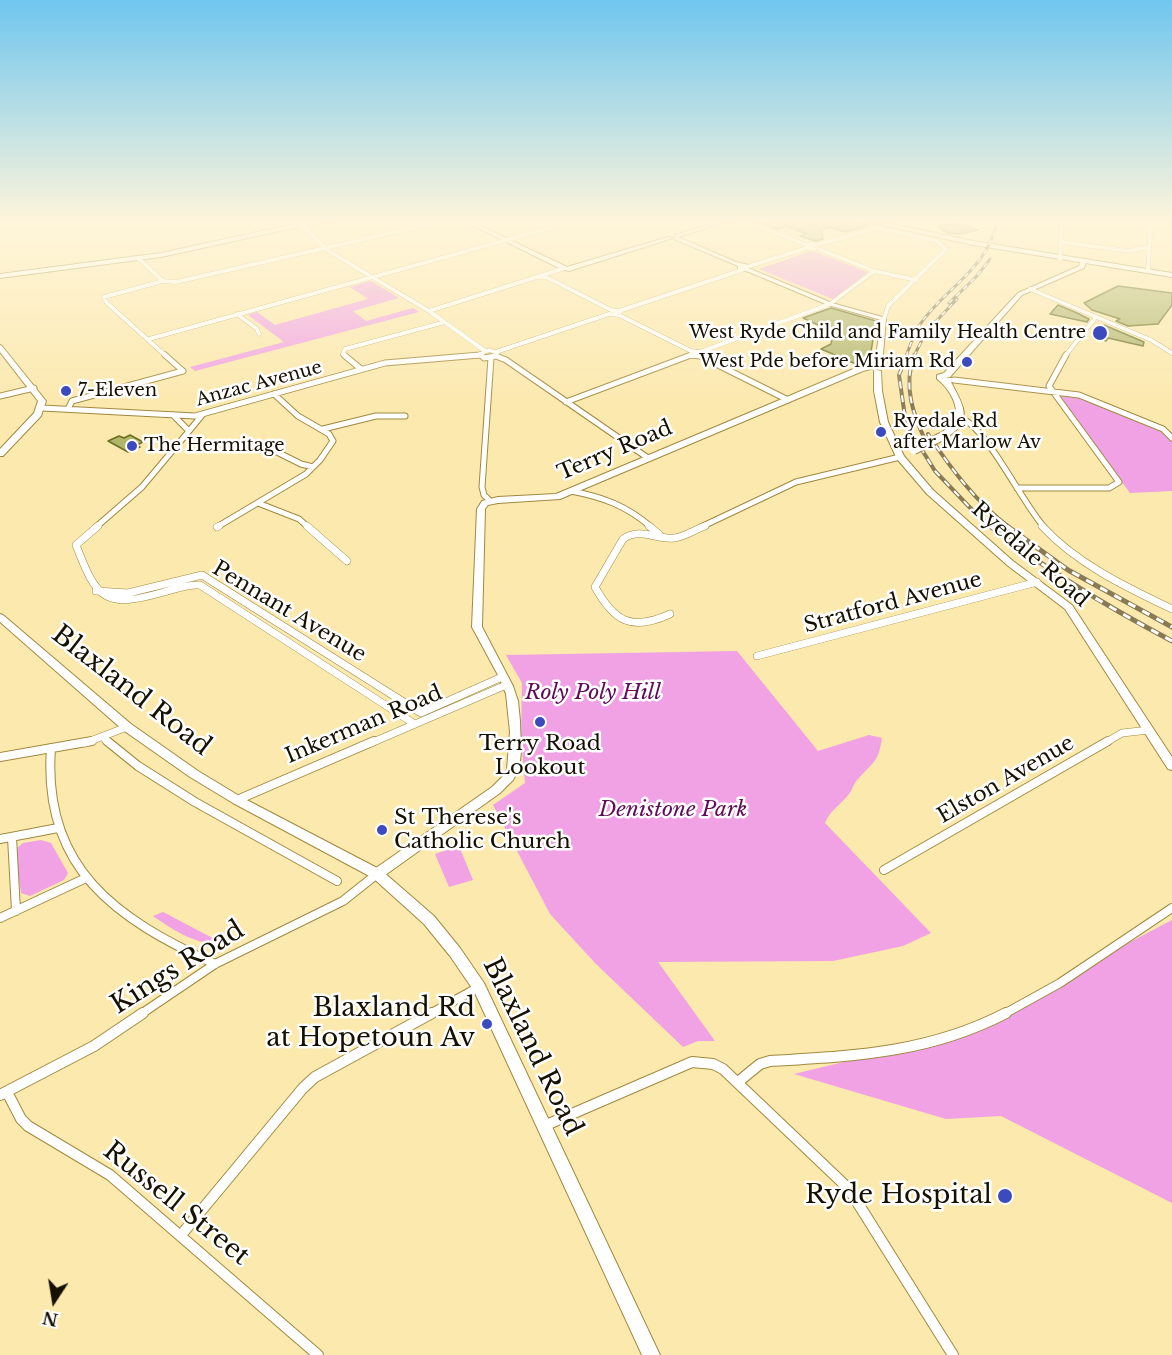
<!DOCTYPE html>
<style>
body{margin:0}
#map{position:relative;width:1172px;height:1355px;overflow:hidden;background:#fce9ae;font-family:"Libre Baskerville",serif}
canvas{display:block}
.north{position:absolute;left:24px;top:1271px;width:60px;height:60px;-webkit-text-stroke:4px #fff;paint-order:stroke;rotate:192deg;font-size:16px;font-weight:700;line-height:24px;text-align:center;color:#161000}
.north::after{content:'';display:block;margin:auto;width:21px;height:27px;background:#161000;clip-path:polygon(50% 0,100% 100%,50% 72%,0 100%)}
</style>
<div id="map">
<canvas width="1172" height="1355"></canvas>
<div class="north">N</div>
</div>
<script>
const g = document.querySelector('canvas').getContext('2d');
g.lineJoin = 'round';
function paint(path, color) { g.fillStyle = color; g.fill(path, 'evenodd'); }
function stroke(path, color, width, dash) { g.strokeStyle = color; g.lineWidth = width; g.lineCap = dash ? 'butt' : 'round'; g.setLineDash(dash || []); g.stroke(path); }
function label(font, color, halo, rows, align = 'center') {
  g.font = font + ' "Libre Baskerville",serif'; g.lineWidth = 5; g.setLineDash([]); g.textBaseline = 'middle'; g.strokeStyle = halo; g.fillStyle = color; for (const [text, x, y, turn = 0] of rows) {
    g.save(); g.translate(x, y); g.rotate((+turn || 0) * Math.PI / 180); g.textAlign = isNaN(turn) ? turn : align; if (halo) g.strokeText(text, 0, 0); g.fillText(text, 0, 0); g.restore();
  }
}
const green = new Path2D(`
 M811,251L818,253L868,272L833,299L759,269Z
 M371,281L399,298L353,311L366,321L413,308L419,312L195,371L190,367L284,342L248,315L257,312L275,325L368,299L350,287Z
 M1056,393L1083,399L1162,432L1172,442V491L1130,493Z
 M737,651L818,751L869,735L882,738C878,763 874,761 859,778C854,782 853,789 849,794C841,805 830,810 825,823L931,933L903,946L833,961L658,962L715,1041H698L683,1047L596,964L550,914L493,805L525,783L521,739L522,683L506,655Z
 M41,840L51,843L68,873L64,880L30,896L21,893L15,850L23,843Z
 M459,846L473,880L449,887L435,854Z
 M163,912L222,943C197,946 173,930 153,916Z
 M1172,920V1203L1001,1116L946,1119L794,1074L984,1028L1098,959Z`);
const building = new Path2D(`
 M753,220H851L868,225L846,232L829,227L821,230L823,239L816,241L800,236L807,234L787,226L777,229Z
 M958,223L968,226L978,230L959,234L948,233L937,226Z
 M1118,286L1172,293V305L1158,324L1128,326L1116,321L1120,319L1092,310L1084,303Z
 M1058,305L1077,313L1089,319L1087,322L1050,314Z
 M831,308L876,321L870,358L856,364L821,349L831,344L833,332L803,318Z
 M1104,325L1144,342L1143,346L1108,338L1106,341L1097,338L1098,337L1093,334Z
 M130,435L143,442L137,445L140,447L128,452L108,441L119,436L124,438Z`);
const streetFar4 = new Path2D(`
 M742,220L807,245L813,244
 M302,225L327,250L429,311L485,351
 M1061,242L1129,251L1149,247
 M816,245L878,228L937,241L946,249L888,306L884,319
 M138,258L163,281
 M1060,259L1062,220
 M750,266L807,248H816L874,271L916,280
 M1148,271L1151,220
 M540,277H546L611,310L619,311L742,270
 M1030,289L1151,340L1172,353
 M429,311L562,269
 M237,314L257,329L259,334
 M619,315L691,351L700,352L830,304L874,271
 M149,339L579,220
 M496,352L609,314L619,315L620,312
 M166,356L106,302L104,297L163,281L176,282L448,220
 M346,356L343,354L345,349L445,322
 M466,356L480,355
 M482,356L480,354L489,350L497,353L496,356
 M688,356H700
 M1065,356L1096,317`);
const streetFar3 = new Path2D(`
 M165,355L183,371
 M344,355L361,369
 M481,355L484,358L496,356
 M496,356L506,360L648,458
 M954,380L1079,395L1163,429L1172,438
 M0,396L34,388
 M566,402L691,355L700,356L788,400
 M42,408L195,416L385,363L480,355
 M68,409L72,401L183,371
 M961,418C987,428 1021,501 1044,527
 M323,429L376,416H405
 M189,431L203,414
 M258,449L277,452L301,464L313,467
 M1017,488H1109L1119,482L1049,386L1066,355
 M571,491C603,497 627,506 651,527
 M490,501L484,495L482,487L491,358
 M258,503L299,519L308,527
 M96,527L142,487L189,431L173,415
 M217,527L306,474L320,460L333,441L329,434L298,416L274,394
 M701,527L796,482L900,457`);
const streetFar2 = new Path2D(`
 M98,526L76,545C97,600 105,609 164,592C176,589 187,584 200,585L413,723
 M307,526L347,561
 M649,526L659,534
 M1042,526C1077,564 1126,587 1172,609
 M217,527L219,526
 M96,591L128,593L202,575L421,713L502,677
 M670,614C631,632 614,621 595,587L623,539C641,527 656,540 674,538C684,537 696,529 705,526
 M757,656L1037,582
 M104,738L109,743
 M85,743L127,727
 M371,743L506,685
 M1105,743L1122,733L1149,730`);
const streetFar1 = new Path2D(`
 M107,741L138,766L195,802L337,881
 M51,748C42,868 116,919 215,964
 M0,757L92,741
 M237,800L374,741
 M12,837L16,911
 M0,839L58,828
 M884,870L1108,741
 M0,918L86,878
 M141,1014L215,964L343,901L377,874
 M430,1014L479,987
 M1004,1014L1060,983L1172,908`);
const street = new Path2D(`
 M738,1082L760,1064L770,1061C855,1056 929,1053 1006,1013
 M7,1092L21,1119L28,1126L110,1175L318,1355
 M0,1095L94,1046L143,1013
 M544,1126L692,1062L713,1064L723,1069L849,1189L953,1355
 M181,1235L303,1088L315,1077L432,1013`);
const secondary = new Path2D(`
 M333,220H345L289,229L161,257L0,278V274L161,253L289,225Z
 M462,220H468L567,267L668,237L673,238L569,271L561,269Z
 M725,220H732L678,237L736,262L749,265L750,266L748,268L832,303L886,318L882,366L863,371L560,499L498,503L488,505L485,509L482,627L513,686L518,701L520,721L521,752L519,769L513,780L500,793L381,878L377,879L373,878L371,874L373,870L492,787L505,774L507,769L510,732L506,694L499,677L472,627L477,509L482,501L498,497L556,494L858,367L875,364L881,320L828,305L749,272L738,269V266L674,239L676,237L675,235Z
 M1081,261L1086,262L1084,268L1022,295L950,377L945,378H954L958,380L951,382C960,400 973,417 954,432C949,436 946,438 940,438V434L954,422C961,407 949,388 937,379V375L944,373L1018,293L1079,266Z
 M874,369L881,371L882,391L888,422L904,456L933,490L1013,561L1072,605L1172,757V770L1168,769L1065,609L1007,565L927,494L897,459L880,422L874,391Z`);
const primary = new Path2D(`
 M0,345L2,346L46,401L41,416L3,456H0V449L34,413L38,401L0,352Z
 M0,614L3,615L131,724L198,771L241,797L381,870L434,916L460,948L484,983L660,1355H642L474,991L450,956L424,924L373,878L233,803L190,777L123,730L0,622Z`);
const highway = new Path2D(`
 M861,220H871L973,241L1172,273V277L973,245Z`);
const railFar2 = new Path2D(`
 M949,303L976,277L990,259
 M906,356C910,347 913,335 919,326C943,289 990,268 997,220
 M914,356L926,332L957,299`);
const railFar1 = new Path2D(`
 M907,355L899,375L906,424L935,471L978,516L992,527
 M914,355C903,387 913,415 927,444
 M928,434C951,469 976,502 1009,527`);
const rail = new Path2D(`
 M990,526C1047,571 1108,607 1172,641
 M1007,526L1068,570L1172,627`);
const secondaryBridge = new Path2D(`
 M914,450L943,436`);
const markers = [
 [1100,333,8,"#3c4abd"],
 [967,362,6,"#3c4abd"],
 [66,391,6,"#3c4abd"],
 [881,432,6,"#3c4abd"],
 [132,446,6,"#3c4abd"],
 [540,722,6,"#3c4abd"],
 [382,830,6,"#3c4abd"],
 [487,1024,6,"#3c4abd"],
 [1005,1196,8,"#3c4abd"]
];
const farPoinames = [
 ["West Ryde Child and Family Health Centre",1086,333,"right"],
 ["West Pde before Miriam Rd",955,362,"right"],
 ["7-Eleven",78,391],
 ["Ryedale Rd",893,422],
 ["after Marlow Av",893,443],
 ["The Hermitage",144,446]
];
const farStreetnames = [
 ["Anzac Avenue",259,384,-15]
];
const streetNames = [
 ["Terry Road",615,451,-23],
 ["Ryedale Road",1030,555,41],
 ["Stratford Avenue",893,603,-15],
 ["Pennant Avenue",289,612,31],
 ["Inkerman Road",364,725,-23],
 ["Elston Avenue",1006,780,-30]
];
const parkNames = [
 ["Roly Poly Hill",593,693],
 ["Denistone Park",673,810]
];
const poiNames = [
 ["Terry Road",540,744],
 ["Lookout",540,768],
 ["St Therese's",394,818,"left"],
 ["Catholic Church",394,842,"left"]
];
const nearStreetnames = [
 ["Blaxland Road",131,691,38],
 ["Kings Road",178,968,-32],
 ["Blaxland Road",532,1047,64],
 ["Russell Street",176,1204,39]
];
const nearPoinames = [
 ["Blaxland Rd",475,1009],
 ["at Hopetoun Av",475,1039],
 ["Ryde Hospital",992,1196]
];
paint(green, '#f0a2e4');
paint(building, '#b1b66b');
stroke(building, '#6b6f22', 1.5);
stroke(streetFar4, '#a0893f', 4.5);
stroke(streetFar3, '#a0893f', 7);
stroke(streetFar2, '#a0893f', 8);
stroke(streetFar1, '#a0893f', 10);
stroke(street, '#a0893f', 12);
stroke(secondary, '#a0893f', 2);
stroke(primary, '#a0893f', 2);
stroke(highway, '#a0893f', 2);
stroke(streetFar4, '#fff', 4);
stroke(streetFar3, '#fff', 5);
stroke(streetFar2, '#fff', 7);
stroke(streetFar1, '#fff', 8);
stroke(street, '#fff', 10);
paint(secondary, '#fff');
paint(primary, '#fff');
paint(highway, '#fff');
stroke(railFar2, '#877a55', 3);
stroke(railFar1, '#877a55', 4);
stroke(rail, '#877a55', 5);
stroke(railFar2, '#fff', 1.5, [5]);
stroke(railFar1, '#fff', 2, [7]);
stroke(rail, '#fff', 3, [8]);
stroke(secondaryBridge, '#a0893f', 10, []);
stroke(secondaryBridge, '#fff', 8);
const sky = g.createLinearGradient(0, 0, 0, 409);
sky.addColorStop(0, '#6fc6ef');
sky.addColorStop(0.54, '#fef5db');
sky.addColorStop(1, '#fef5db00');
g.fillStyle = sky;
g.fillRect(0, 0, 1172, 409);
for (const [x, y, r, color] of markers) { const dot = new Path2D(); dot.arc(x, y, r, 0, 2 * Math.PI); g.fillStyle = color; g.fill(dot); stroke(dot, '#fff', 2); }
label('18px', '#161000', '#fff', farPoinames, 'left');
label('18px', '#161000', '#fff', farStreetnames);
label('21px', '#161000', '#fff', streetNames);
label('italic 21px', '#610c59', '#fff', parkNames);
label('21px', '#161000', '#fff', poiNames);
label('26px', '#161000', '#fff', nearStreetnames);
label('26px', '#161000', '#fff', nearPoinames, 'right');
</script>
